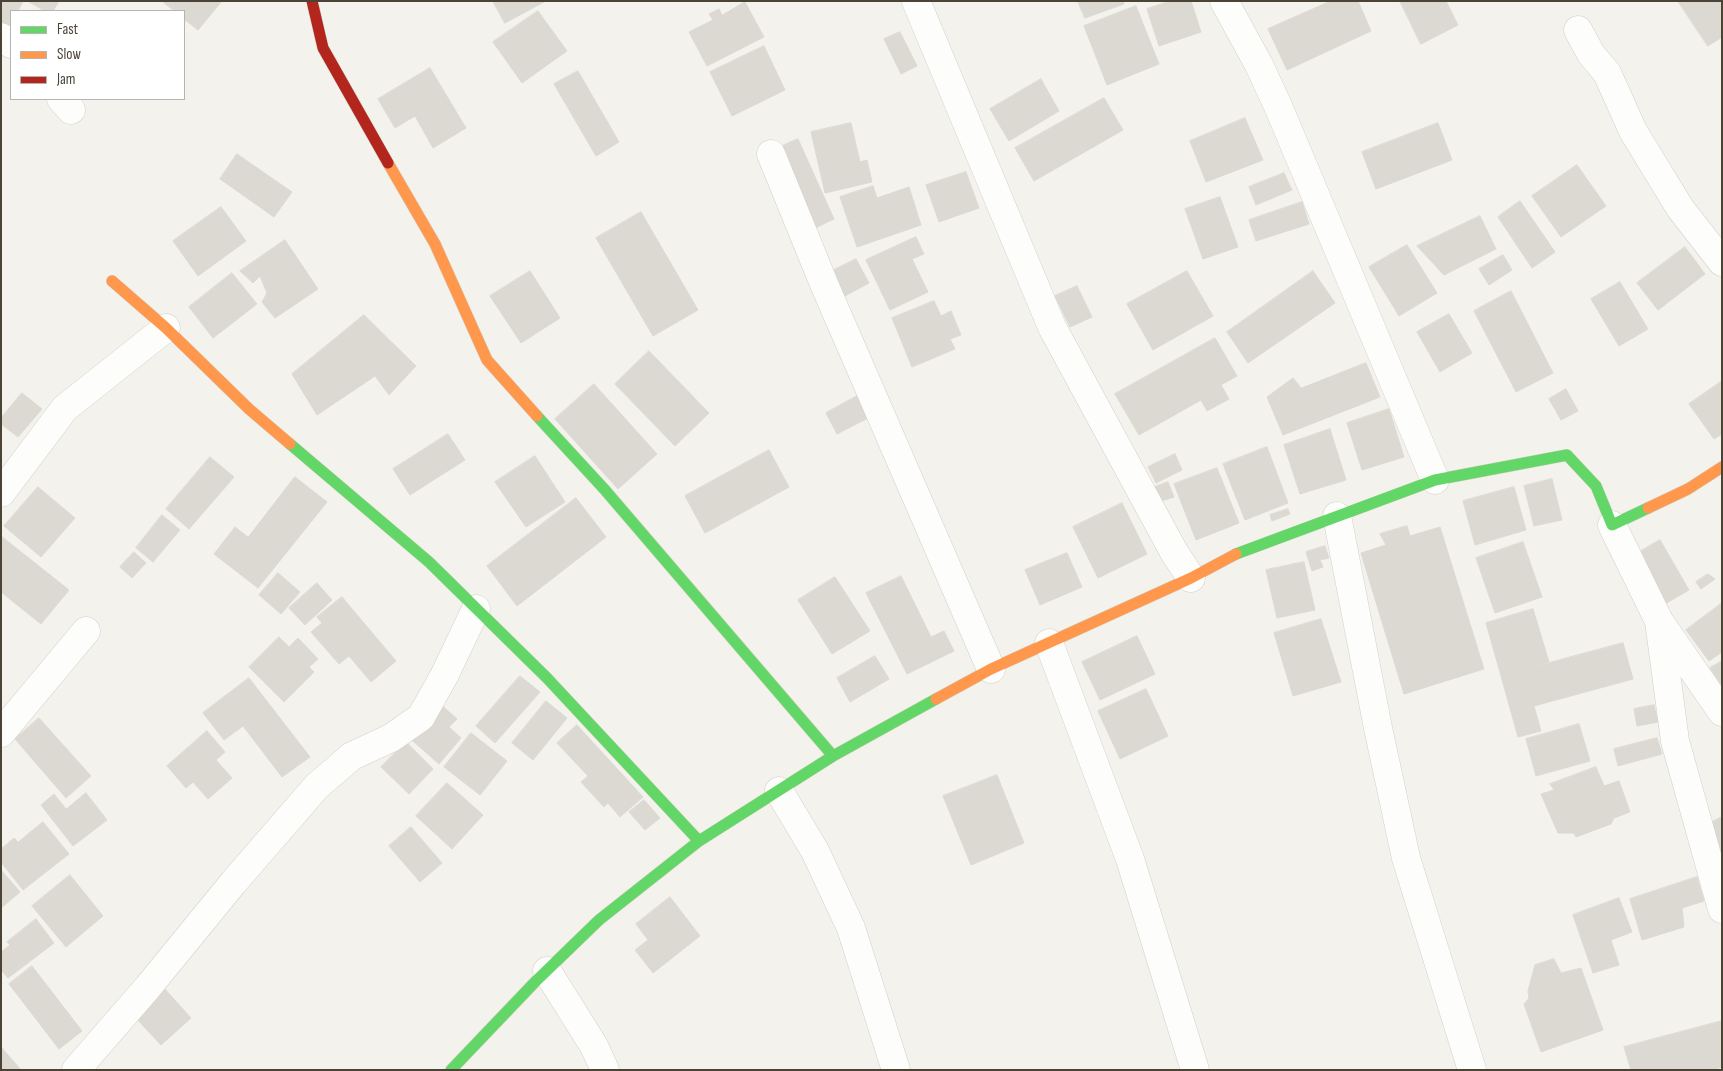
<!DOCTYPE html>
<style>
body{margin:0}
#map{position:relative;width:1723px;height:1071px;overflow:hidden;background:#f3f2ec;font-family:"Sofia Sans Condensed",sans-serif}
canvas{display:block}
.frame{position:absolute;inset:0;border:2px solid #4b4436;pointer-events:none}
.legend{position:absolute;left:10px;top:10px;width:175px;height:90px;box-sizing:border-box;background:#fff;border:1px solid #b7b4af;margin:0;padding:6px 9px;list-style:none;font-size:15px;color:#4b4436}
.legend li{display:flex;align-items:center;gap:10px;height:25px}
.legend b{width:25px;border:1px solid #b7b4af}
</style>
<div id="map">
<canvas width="1723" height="1071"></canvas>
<div class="frame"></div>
<ul class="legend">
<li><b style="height:6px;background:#63d668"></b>Fast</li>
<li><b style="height:6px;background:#ff974d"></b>Slow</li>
<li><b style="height:6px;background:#b3261e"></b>Jam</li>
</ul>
</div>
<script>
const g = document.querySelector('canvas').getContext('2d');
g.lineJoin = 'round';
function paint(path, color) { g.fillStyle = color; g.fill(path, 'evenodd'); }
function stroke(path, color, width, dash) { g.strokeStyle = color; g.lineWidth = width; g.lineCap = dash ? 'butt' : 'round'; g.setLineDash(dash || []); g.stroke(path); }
const building = new Path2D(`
 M1,1H23L18,11H11V23L9,27L1,22Z
 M28,1H59L53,11H45Z
 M162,1H222L198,30L184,19V11H175Z
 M493,1H544V2L505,23Z
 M1078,1H1123L1124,4L1085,18Z
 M1171,1H1191L1201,32L1159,46L1147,9Z
 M1331,1H1358L1371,31L1287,70L1268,29Z
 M1400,1H1446L1458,25L1421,44Z
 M1678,1H1722V37L1708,46Z
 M745,2L764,37L707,66L689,32L713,20L709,14L719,9L722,15Z
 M1136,6L1159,64L1107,85L1084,26Z
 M538,11L567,51L522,83L493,42Z
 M900,32L917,66L901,74L884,39Z
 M764,46L785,90L732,116L710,72Z
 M430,68L466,128L433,148L415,116L395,128L378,99Z
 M578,71L619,142L596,156L554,84Z
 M1041,79L1059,111L1009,141L990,109Z
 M1104,98L1123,130L1034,181L1015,148Z
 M1245,118L1263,160L1206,182L1190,141Z
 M851,123L860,162L867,160L872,182L825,193L811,132Z
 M1438,123L1452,160L1376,189L1362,152Z
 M798,139L834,219L813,229L778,148Z
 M237,154L292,192L274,217L220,179Z
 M1577,165L1606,206L1561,237L1532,196Z
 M966,172L979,208L939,222L926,185Z
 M1284,173L1292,190L1256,205L1249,187Z
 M873,186L877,198L909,187L921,225L857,247L840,197Z
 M1220,197L1238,247L1203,259L1185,209Z
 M1520,201L1555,252L1532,268L1498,217Z
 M1302,202L1309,224L1256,241L1249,220Z
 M221,207L246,241L198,276L173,241Z
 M641,212L698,310L653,336L596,238Z
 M1480,216L1496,249L1444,275L1417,246Z
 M916,237L924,254L912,259L928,292L890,310L866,260Z
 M285,240L318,289L275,318L262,302L267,293L260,276L253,283L240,271Z
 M1407,245L1437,293L1399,316L1369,267Z
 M1685,247L1705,274L1658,310L1637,283Z
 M1503,255L1512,270L1489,285L1479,269Z
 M856,259L869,283L843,297L830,272Z
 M530,271L560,318L521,343L490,296Z
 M1187,271L1213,316L1153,350L1127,304Z
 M1313,271L1335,303L1248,363L1227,332Z
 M232,273L257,304L213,338L189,307Z
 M1620,282L1648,329L1619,346L1591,299Z
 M1077,286L1092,317L1070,327L1055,296Z
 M1511,291L1553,373L1516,392L1474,311Z
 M934,301L941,316L951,311L961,335L950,339L955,349L912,367L892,318Z
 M1449,314L1472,353L1440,372L1417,332Z
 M364,315L416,366L389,395L375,376L317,415L292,374Z
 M1215,338L1237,376L1221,385L1229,399L1207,411L1201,400L1139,435L1115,394Z
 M649,351L709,413L675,446L615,384Z
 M1366,363L1380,397L1283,435L1267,397L1293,378L1301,388Z
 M1722,381V434L1714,439L1689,404Z
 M594,384L657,454L618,489L555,419Z
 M1566,389L1578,411L1561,420L1549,399Z
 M22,393L42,409L18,437L1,424V418Z
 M859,395L870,417L837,434L826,413Z
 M1389,409L1404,457L1362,470L1347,423Z
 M1330,429L1346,480L1300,494L1284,445Z
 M448,434L465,460L410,495L393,469Z
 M1267,447L1288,503L1245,520L1223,464Z
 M769,450L789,487L705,533L685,496Z
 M1175,454L1182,470L1156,483L1148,467Z
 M535,456L565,502L526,527L495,482Z
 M210,457L234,477L189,529L166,509Z
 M1217,468L1239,523L1196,540L1174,484Z
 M295,477L327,502L258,588L214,554L235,527L248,537Z
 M1552,479L1562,520L1534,526L1524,486Z
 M1168,482L1174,497L1161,501L1155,487Z
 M38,487L75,518L41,557L4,526Z
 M1514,487L1526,530L1475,545L1463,501Z
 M576,498L606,537L517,606L487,566Z
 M1122,503L1147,554L1098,578L1073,527Z
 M1288,509L1290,514L1272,521L1270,515Z
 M162,515L180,530L153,562L136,548Z
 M1407,526L1410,536L1440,527L1484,669L1404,694L1361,553L1386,545L1380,534Z
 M1,536L69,590L41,624L1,592Z
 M1660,540L1689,590L1663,605L1634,555Z
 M1523,542L1542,597L1495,613L1476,558Z
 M1325,546L1329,558L1320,560L1323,567L1312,571L1306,552Z
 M134,552L146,563L132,578L120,567Z
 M1067,553L1082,587L1040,605L1025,570Z
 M1304,562L1315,610L1277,618L1266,570Z
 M278,573L300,592L281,614L259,595Z
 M1708,574L1715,579L1701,589L1696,582Z
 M901,576L931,637L944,631L954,651L907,674L866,593Z
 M835,577L870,631L832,654L798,600Z
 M317,583L332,600L305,625L289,608Z
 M342,597L396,661L371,682L349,656L339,664L311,632L322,623L317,617Z
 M1722,603V652L1709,661L1686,630Z
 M1533,609L1549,662L1501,676L1486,623Z
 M1321,619L1341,682L1293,696L1274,633Z
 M1137,636L1155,674L1100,700L1082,662Z
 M279,637L289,647L298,638L318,659L309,667L314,672L284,702L249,667Z
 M1623,643L1633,679L1534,706L1541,731L1518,737L1501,676Z
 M875,656L889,679L850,702L837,678Z
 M1722,661V686L1710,668Z
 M520,676L540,692L495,743L476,726Z
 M249,678L310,757L282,777L243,726L224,740L203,713Z
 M1146,689L1168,736L1120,759L1098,711Z
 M426,691L457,719L449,727L461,738L439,764L396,726Z
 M546,701L567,718L533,760L512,743Z
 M1654,705L1658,722L1637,726L1634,709Z
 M39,718L91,776L66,798L15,739Z
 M1579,724L1590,761L1536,776L1526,739Z
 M577,725L643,797L620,817L608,803L604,807L581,782L588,776L557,743Z
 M207,731L225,752L216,760L232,778L208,799L193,782L186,788L167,766Z
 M471,733L507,761L480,795L444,767Z
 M1657,738L1662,754L1618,766L1614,749Z
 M406,742L433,769L409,794L381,767Z
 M1596,767L1604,786L1619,781L1630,812L1614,818L1611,824L1576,837L1574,833H1558L1541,794L1554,790L1550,784Z
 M997,775L1024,843L971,865L943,796Z
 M447,783L483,815L452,849L416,816Z
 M86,793L107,820L73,846L41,805L54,794L66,809Z
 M644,800L660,818L645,830L629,812Z
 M1722,817V864L1704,826Z
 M43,822L69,854L23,890L1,862V849L14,838L18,842Z
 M411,827L442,863L420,882L389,846Z
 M1,870L20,892L1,908Z
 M70,875L103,916L66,947L32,906Z
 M1697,877L1704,901L1682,908L1684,927L1642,940L1630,899Z
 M670,897L700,936L653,973L635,950L648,940L636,924Z
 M1619,898L1632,932L1611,940L1619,965L1593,973L1573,915Z
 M36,919L54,943L8,978L1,970V952L10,945L7,942Z
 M1554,959L1561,973L1581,968L1603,1030L1541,1052L1524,1004L1529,998L1528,991L1535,965Z
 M32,966L82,1031L59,1049L9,984Z
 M163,987L191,1018L161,1045L133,1015Z
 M1722,1021V1067L1712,1070H1631L1624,1047Z
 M1,1047L21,1070H1Z`);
const street = new Path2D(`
 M916,1L1052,327L1174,552L1191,578
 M1224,1L1259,65L1278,106L1435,480
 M1578,30L1591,54L1607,73L1633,131L1680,208L1722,262
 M1,37L11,44
 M61,99L71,110
 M771,154L824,284L991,669
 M1,493L65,408L166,328
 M1337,516L1378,728L1406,858L1472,1070
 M1612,525L1659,621L1722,712
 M1659,621L1675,741L1722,909
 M1049,643L1130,859L1195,1070
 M1,733L86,631
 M779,791L815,851L851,928L896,1070
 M547,971L594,1046L605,1070
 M76,1070L148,987L233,883L317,786L352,756L391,738L421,717L444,676L476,609`);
const fast = new Path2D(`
 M537,416L605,490L833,756
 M290,444L429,562L547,678L699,841
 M1236,554L1435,480L1567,455L1596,486L1612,525L1648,508
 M451,1070L535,982L599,920L699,841L833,756L936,699`);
const slow = new Path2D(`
 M388,163L435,244L487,360L537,416
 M112,281L166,328L249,409L290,444
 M1648,508L1688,489L1722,467
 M936,699L991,669L1191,578L1236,554`);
const jam = new Path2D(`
 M312,1L323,48L388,163`);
paint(building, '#dbd9d2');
stroke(building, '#dcd9d2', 1);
stroke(street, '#d1d0ca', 29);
stroke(fast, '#d3d0c3', 12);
stroke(slow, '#d3d0c3', 12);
stroke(jam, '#d3d0c3', 12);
stroke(street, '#fdfdfc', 28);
stroke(fast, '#63d668', 11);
stroke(slow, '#ff974d', 11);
stroke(jam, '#b3261e', 11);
</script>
